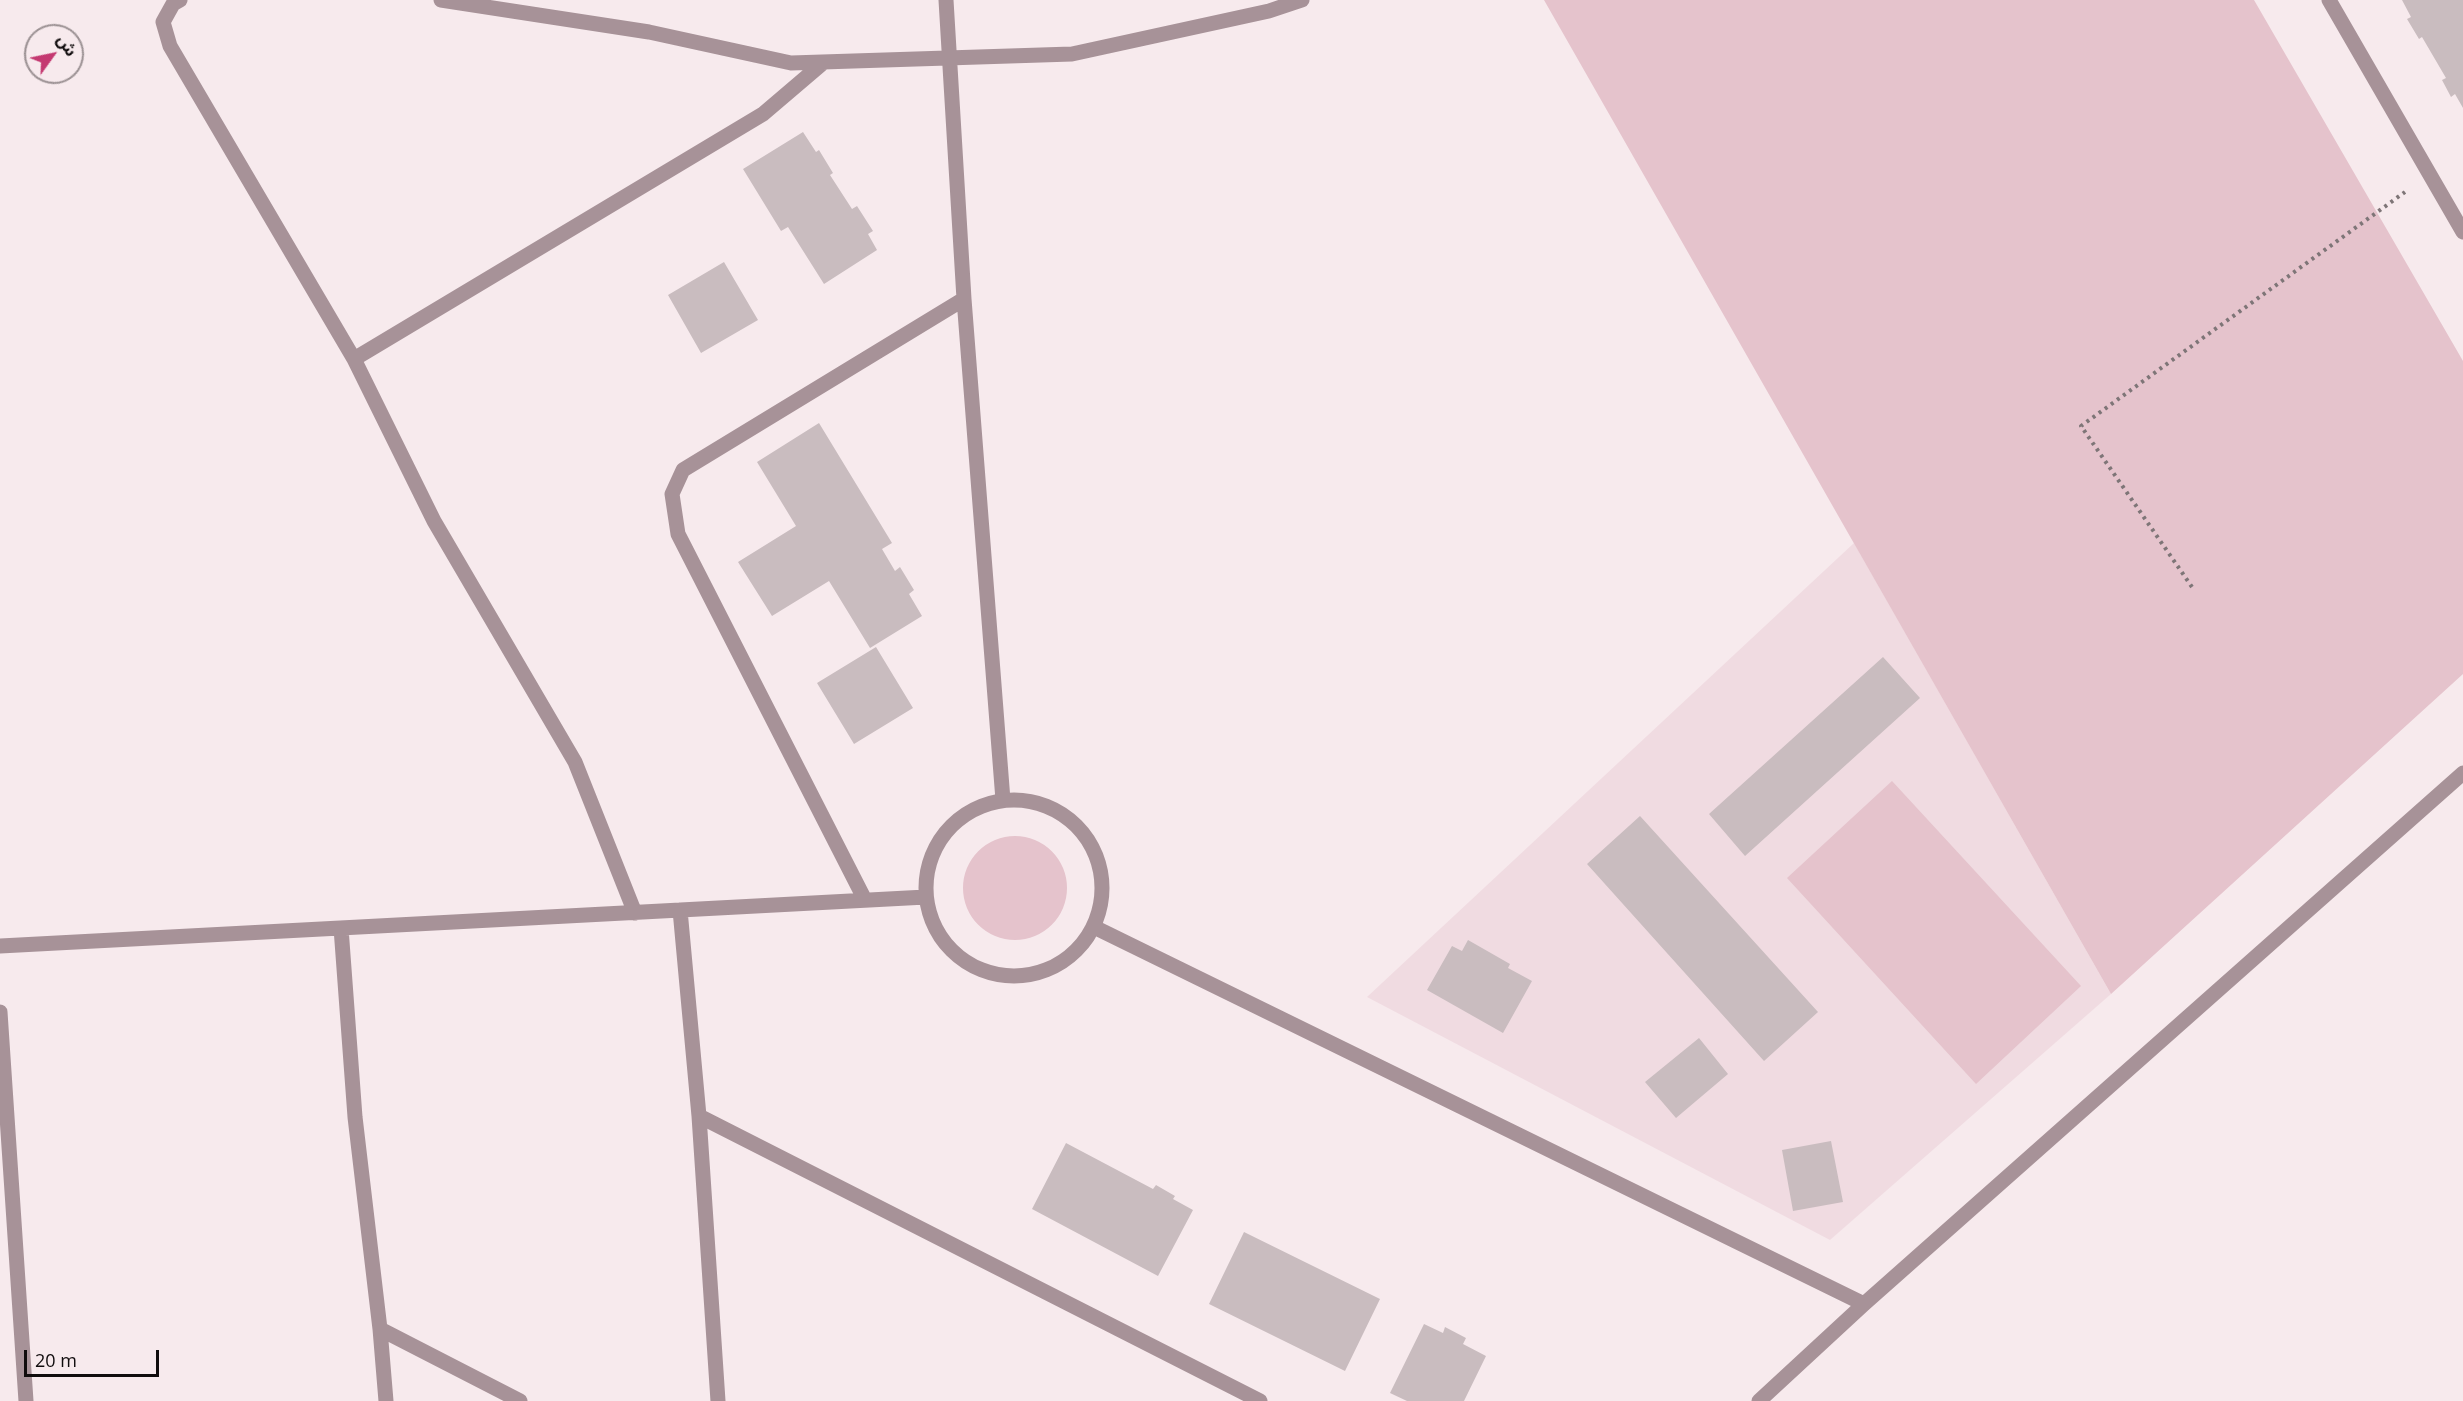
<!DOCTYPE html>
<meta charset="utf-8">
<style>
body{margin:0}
#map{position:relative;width:2463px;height:1401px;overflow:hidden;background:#f7eaed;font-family:"Open Sans","Noto Sans Arabic",sans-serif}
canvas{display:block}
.north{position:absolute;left:24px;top:24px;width:60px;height:60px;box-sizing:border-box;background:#f7eaed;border:2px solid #9b9193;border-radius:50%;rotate:57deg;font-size:16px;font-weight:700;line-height:24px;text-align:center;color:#100c0d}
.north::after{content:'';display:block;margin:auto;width:21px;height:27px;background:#c43971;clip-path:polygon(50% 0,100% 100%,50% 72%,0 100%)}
.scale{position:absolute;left:24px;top:1350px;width:135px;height:27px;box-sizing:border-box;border:3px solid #100c0d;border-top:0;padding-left:8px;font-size:18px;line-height:21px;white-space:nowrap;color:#100c0d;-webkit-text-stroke:4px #f7eaed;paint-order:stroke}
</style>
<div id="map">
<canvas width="2463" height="1401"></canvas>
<div class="north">ش</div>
<div class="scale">20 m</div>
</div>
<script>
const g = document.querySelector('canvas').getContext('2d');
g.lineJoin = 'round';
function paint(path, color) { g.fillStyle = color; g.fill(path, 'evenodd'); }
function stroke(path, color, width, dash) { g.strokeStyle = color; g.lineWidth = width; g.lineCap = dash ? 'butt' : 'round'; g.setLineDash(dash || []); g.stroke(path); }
const built = new Path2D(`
 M1854,543L2111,994L1830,1240L1367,997Z`);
const green = new Path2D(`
 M1544,0H2254L2463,361V674L2111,994Z
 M1892,781L2081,986L1976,1084L1787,878Z
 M963 888a52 52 0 1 1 104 0a52 52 0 1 1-104 0Z`);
const building = new Path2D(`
 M2402,0H2463V108L2455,94L2451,97L2442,80L2446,78L2422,37L2419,39L2407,19L2411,17Z
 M803,132L816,152L819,150L833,173L830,175L852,209L857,206L873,231L868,234L877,250L824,284L788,227L781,231L743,169Z
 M724,262L758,320L701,353L668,295Z
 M819,423L892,543L882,549L895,571L900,567L914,590L909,594L922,616L870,648L829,581L772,616L738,562L796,526L757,462Z
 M876,647L913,708L854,744L817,683Z
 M1883,657L1920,698L1745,856L1709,814Z
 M1640,816L1818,1012L1764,1061L1587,864Z
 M1468,940L1510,964L1508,968L1532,981L1503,1033L1427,990L1452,946L1462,951Z
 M1699,1038L1728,1074L1676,1118L1645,1082Z
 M1831,1141L1843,1202L1793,1211L1782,1150Z
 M1066,1143L1153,1189L1156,1185L1175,1196L1173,1199L1193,1210L1158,1276L1032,1209Z
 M1244,1232L1380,1299L1345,1371L1209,1304Z
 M1424,1324L1443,1333L1445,1327L1466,1338L1463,1344L1486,1356L1464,1401H1407L1390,1393Z`);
const path = new Path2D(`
 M2192,587L2081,426L2405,192`);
const minor = new Path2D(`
 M180,0L173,4L163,22L170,46L354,359L434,521L575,762L635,913
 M441,0L649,32L791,63L1072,54L1269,11L1302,0
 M946,0L964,299L1003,800
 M2329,0L2463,232
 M354,359L763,114L824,62
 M926 888a88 88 0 1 1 176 0a88 88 0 1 1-176 0Z
 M865,900L678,534L672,494L683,470L964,299
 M680,910L699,1116L718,1401
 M1094,927L1864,1304
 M341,928L355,1117L380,1329L386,1401
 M0,946L926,897
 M0,1012L26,1401
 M699,1116L1260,1401
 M380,1329L520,1401
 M1759,1401L1864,1304L2463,773`);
paint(built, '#f0dbe1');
paint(green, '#e5c3cc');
paint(building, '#c9bcbf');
stroke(path, '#7e7577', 4, [3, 4.5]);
stroke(minor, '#a79298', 15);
</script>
